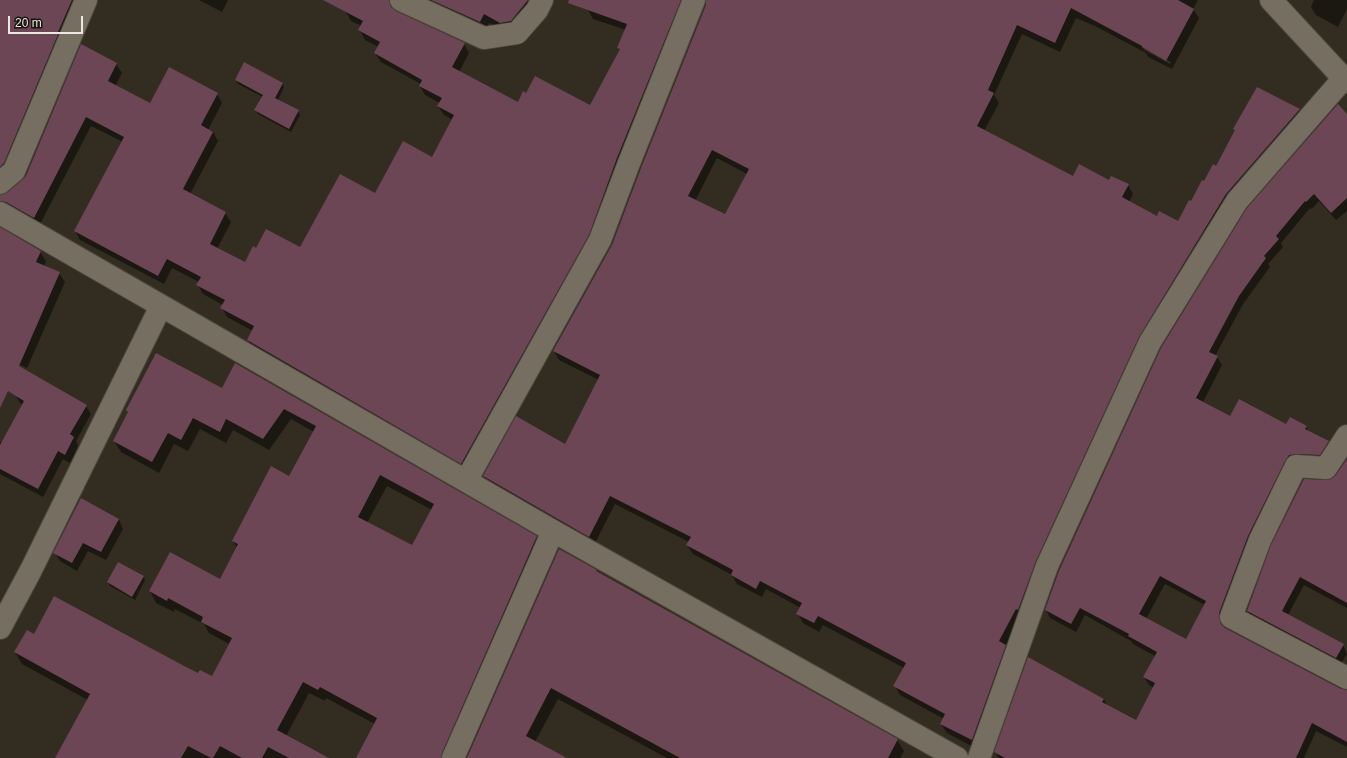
<!DOCTYPE html>
<style>
body{margin:0}
#map{position:relative;width:1347px;height:758px;overflow:hidden;background:#332c21;font-family:Arial,sans-serif}
canvas{display:block}
.scale{position:absolute;left:8px;top:16px;width:75px;height:18px;box-sizing:border-box;border:2px solid #ece7e0;border-top:0;padding-left:5px;font-size:12px;line-height:14px;white-space:nowrap;color:#ece7e0;-webkit-text-stroke:3px #181510;paint-order:stroke}
</style>
<div id="map">
<canvas width="1347" height="758"></canvas>
<div class="scale">20 m</div>
</div>
<script>
const g = document.querySelector('canvas').getContext('2d');
g.lineJoin = 'round';
function paint(path, color) { g.fillStyle = color; g.fill(path, 'evenodd'); }
function stroke(path, color, width, dash) { g.strokeStyle = color; g.lineWidth = width; g.lineCap = dash ? 'butt' : 'round'; g.setLineDash(dash || []); g.stroke(path); }
const shadow = new Path2D(`
 M0,0H83L0,180Z
 M199,0H228L222,12Z
 M352,0H398L395,4L393,11L464,44L469,53L459,72L518,103L590,107L620,51L619,48L626,30L593,19L583,0H691L593,244L467,472L253,349L248,340L253,331L227,317L222,308L223,305L203,294L198,285L199,282L172,268L164,284L80,240L75,231L123,142L91,126L39,226L13,211L8,204H6L0,211V196L9,193L26,177L116,64L122,73L115,86L150,104L217,94L222,103L208,130L213,132L218,141L190,194L225,213L231,222L217,249L245,264L257,249H300L376,194L432,158L453,120L444,115L438,106L440,103L425,95L420,86L421,84L381,62L375,53L379,47L365,40L360,30L362,26L351,21L346,12Z
 M418,0H533L506,32L489,23L485,31Z
 M707,0H1198L1193,9L1199,18L1172,69L1148,57L1146,53L1095,26L1076,18L1060,52L1022,34L994,95L999,103L984,131L1074,178L1109,181L1128,185L1133,194L1129,202L1157,217L1178,222L1204,182L1216,167L1295,108L1300,110L1305,119L1231,204L1006,647L1010,655L977,749L947,733L941,724L944,719L900,695L895,686L904,668L823,625L819,632L803,623L798,614L801,608L766,589L762,597L737,584L732,575L693,554L687,545L689,542L615,504L594,545L489,485L484,476L566,445L599,380L559,360L554,351L613,245L707,5ZM1142,47L1171,62L1170,64L1144,50ZM717,158L747,174L725,216L695,201Z
 M1314,0H1347V9L1338,27L1316,15L1311,7Z
 M236,80L282,83L284,87L278,100L298,111L300,115L291,132L258,114L256,110L263,97L238,84Z
 M1347,115V211L1336,220L1319,201L1312,209L1310,208L1281,243L1283,247L1268,264L1270,267L1243,304L1215,356L1217,357L1222,365L1203,402L1230,417L1286,425L1306,427L1309,432L1328,442L1333,450L1324,463L1301,461L1223,621V627L1341,690L1347,691V747L1316,731L1304,758H999L995,752L1104,699L1107,706L1136,721L1154,688L1149,685L1144,677L1155,656L1133,644L1131,641L1085,615L1076,632L1050,618L1046,610ZM1165,584L1205,605L1186,640L1146,619Z
 M0,229L40,252L46,261L44,266L59,273L65,282L27,368L0,356Z
 M236,364L536,537L543,548L451,758H357L375,724L326,698L325,701L309,693L286,736L327,758H57L88,700L22,664L15,652L34,635L212,677L229,644L209,633L204,624L175,609L174,612L156,603L150,591L220,580L237,548L233,541L290,477L314,432L291,419L269,450L233,430L226,443L200,429L188,451L174,444L159,473L121,452L114,441L129,413L127,410L223,389ZM387,486L432,510L412,547L367,523Z
 M15,394L86,406L91,414L76,441L78,446L70,463L63,459L43,497L0,474V442L2,443L23,405L20,403Z
 M1347,461V608L1304,585L1288,615L1343,645L1347,654L1340,665L1252,619L1248,611L1326,481L1332,480Z
 M81,500L119,520L123,529L106,560L88,551L77,571L60,561L55,553Z
 M559,550L596,571L598,573L897,740L904,751L900,758H667L558,699L535,742L565,758H468Z
 M143,576L145,580L135,600L110,586L108,582Z`);
const building = new Path2D(`
 M0,0H72L58,32H59L4,163L0,167Z
 M323,0H389L391,7L396,11L465,43L452,67L518,102L523,91L526,93L535,76L590,105L620,49L617,48L627,24L568,3L569,0H681L617,158L589,235L461,464L247,340L254,326L220,308L225,300L196,285L201,277L167,259L158,276L74,231L124,137L86,117L34,218L6,202L0,201V195L8,192L22,180L26,176L81,44L117,63L108,81L150,103L169,67L218,93L201,125L213,132L183,189L226,212L210,244L245,262L253,246L256,248L266,229L300,247L340,174L375,193L403,141L432,157L454,115L437,106L442,98L419,86L422,80L374,53L380,42L358,30L363,21Z
 M431,0H528L511,21L500,23L484,14L480,22Z
 M706,0H1178L1194,9L1166,61L1142,47V46L1071,8L1055,43L1017,25L988,90L994,93L977,126L1073,176L1079,164L1109,180L1111,176L1129,184L1122,197L1157,216L1159,211L1178,221L1189,200L1191,201L1202,180L1204,181L1213,164L1216,166L1235,130L1233,129L1257,87L1300,109L1226,194L1139,337L1036,561L1018,610L1016,609L999,641L1006,645L972,740L940,724L945,714L893,686L906,663L818,616L814,623L796,614L802,603L760,581L756,589L731,575L733,570L686,545L691,537L610,496L589,537L483,476L516,416L565,444L600,375L553,351L612,245L641,168L706,5ZM712,150L749,169L725,214L688,196Z
 M244,62L283,83L275,98L299,110L289,129L254,110L263,95L235,80Z
 M1338,104L1347,114V198L1331,213L1314,194L1306,202L1305,201L1276,236L1279,239L1264,256L1266,258L1239,296L1209,352L1218,356L1196,398L1230,416L1239,399L1286,424L1290,417L1307,426L1305,429L1329,441L1320,455L1296,454L1289,455L1285,461L1248,536L1219,613V618L1221,624L1225,628L1341,689L1347,690V742L1312,723L1296,758H1005L994,752L1028,657L1104,699L1102,702L1136,720L1155,683L1143,677L1157,652L1128,636L1129,634L1080,608L1071,624L1045,610L1059,571L1161,348L1247,208ZM1160,576L1206,601L1186,639L1139,614Z
 M0,227L41,251L36,262L60,272L19,366L87,405L70,434L74,437L65,455L58,451L38,489L0,469V445L24,401L8,391L0,408Z
 M156,353L222,388L235,363L537,536L442,753L441,758H356L377,718L320,687L318,690L303,682L277,730L329,758H289L268,747L262,758H242L220,746L213,758H211L188,746L181,758H55L90,694L14,652L27,630L34,634L54,596L186,667L198,673L200,670L212,676L232,638L201,622L203,617L168,598L167,601L149,591L170,552L220,579L238,544L232,541L271,466L289,476L316,426L284,409L263,439L226,419L220,432L193,418L181,440L168,433L152,462L113,441L128,412L126,410ZM380,475L434,504L412,545L358,517Z
 M1347,459V603L1300,577L1282,611L1344,644L1336,658L1247,611L1271,545L1304,479L1325,480L1331,479L1336,475Z
 M81,498L119,519L101,552L83,543L72,563L53,553Z
 M559,549L597,570L596,571L898,739L888,758H680L551,688L526,736L567,758H467Z
 M118,562L144,576L132,597L107,582Z`);
const minor = new Path2D(`
 M401,0L484,38L517,33L537,10L542,0
 M1271,0L1347,82
 M0,183L14,171L86,0
 M0,213L553,531L453,758
 M1347,436L1326,468L1296,466L1260,540L1231,617L1347,678
 M466,481L600,240L629,163L694,0
 M553,531L957,758
 M0,628L31,570L161,306
 M979,758L1047,566L1150,342L1237,201L1344,78`);
paint(shadow, '#0007');
paint(building, '#6c4655');
stroke(minor, '#4d473d', 24);
stroke(minor, '#766e61', 22);
</script>
